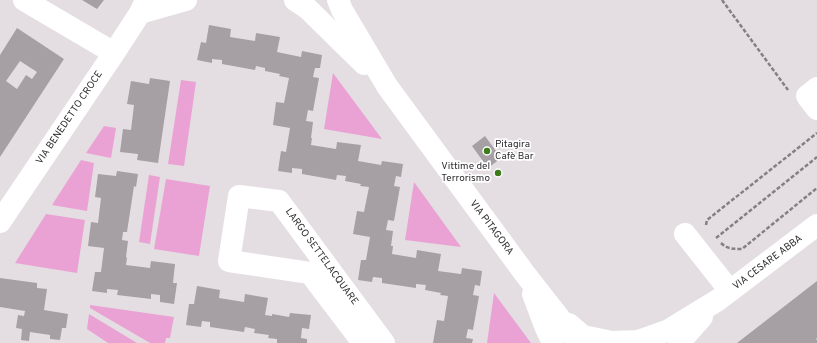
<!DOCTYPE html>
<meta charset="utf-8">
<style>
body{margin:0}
canvas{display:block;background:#e4dee2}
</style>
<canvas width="817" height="343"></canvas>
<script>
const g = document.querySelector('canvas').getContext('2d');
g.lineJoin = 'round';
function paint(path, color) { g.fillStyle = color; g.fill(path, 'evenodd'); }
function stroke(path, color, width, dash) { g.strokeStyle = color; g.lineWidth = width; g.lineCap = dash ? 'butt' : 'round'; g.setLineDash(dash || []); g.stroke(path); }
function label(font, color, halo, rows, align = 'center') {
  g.font = font + ' Overpass,sans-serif'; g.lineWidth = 3.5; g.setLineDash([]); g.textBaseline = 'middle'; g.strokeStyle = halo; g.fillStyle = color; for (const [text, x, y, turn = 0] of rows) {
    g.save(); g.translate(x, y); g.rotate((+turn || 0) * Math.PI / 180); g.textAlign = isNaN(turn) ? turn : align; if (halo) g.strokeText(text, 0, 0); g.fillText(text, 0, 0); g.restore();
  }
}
const green = new Path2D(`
 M333,73L382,139L324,129Z
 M181,80L196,82L184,166L168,164Z
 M104,126L116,128L111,158L86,153Z
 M81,160L94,163L87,211L52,205Z
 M149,175L160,177L150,244L139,242Z
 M166,179L210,186L199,256L154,249Z
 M414,182L461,247L405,240Z
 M46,214L85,220L77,273L15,263Z
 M494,293L531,343H487Z
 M90,305L174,317L170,338H166L165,343H150L90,308Z
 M89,314L137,343H108L87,329Z`);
const building = new Path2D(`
 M82,0H104L97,9Z
 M209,25L231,29L230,37L255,41L256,33L280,37L277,52L301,57L302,51L322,55L320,68H315L313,77L319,78L313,111L308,110L306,121L313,122L311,138H312L311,145L336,149L337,142L361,145L358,161L381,165L382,161L403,164L401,177L396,176L394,186L400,187L394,221L388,220L386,230L393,231L391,246H393L392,254L416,258L417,250L441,254L438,271L461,274L462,268L482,271L480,286L475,285L473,295L479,296L473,330L468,329L466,338L473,339L472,343H433L437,320L444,321L448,296L440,295L441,293L425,290L426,285L416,284V288L382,283V278L373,277L372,282L358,280L361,260H366L370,237L353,234L357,211L364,212L369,187L360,186L361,184L345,181L346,176L337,175L336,180L302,174V169L292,168V173L278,171L281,151L286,152L290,128L273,125L276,102L284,103L289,78L279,76L280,74L265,71V68L256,66L255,70L222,64V60L212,59V63L197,60L201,42L206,43Z
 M17,28L64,59L0,157V55ZM20,61L37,72L32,79L26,75L17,89L6,81Z
 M150,78L170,81L158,163L137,160L138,154L120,152L123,129L131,130L134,105L127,104L131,81L149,84Z
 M485,136L501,158L488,168L472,146Z
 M117,171L138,174L136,187L134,186L127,232H123L122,240L128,241L126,257L127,258L126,265L150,268L151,261L175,264L173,283H177L174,304L160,302V295L151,294V299L117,295L118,290L107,289V293L92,291L95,272H101L104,248L88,246L91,222L98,223L101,198L95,197L98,174L116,176Z
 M0,278L37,283V288L47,289L44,310L68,314L66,328H62L60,340L50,339V335L30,332L29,341L21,340L22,329L16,328L18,315L24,316L25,311L0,307Z
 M817,281V338L816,339L817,340V343H737Z
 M197,286L220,290L219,298L244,302L245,294L268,298L265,315L272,316V314L289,317L290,313L311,315L309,329L302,328L301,338L307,339V343H277V339L268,338L269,335L254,333L255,329L245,327L244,332L210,327V322L202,321L201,327L186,325L189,304H194Z`);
const path = new Path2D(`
 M722,0L788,90
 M706,225L707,220L817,133
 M716,238L817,157
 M721,243C727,249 734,249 742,249L817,188`);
const minor = new Path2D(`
 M24,0L114,53
 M295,0L307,8L364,64
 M338,0L342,10L387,86L525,274L579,343
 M140,13L186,0
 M817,88L807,96L817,109
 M0,222L114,53L140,13L146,0
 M685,234L730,291
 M533,294L545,326L553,343
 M569,324L583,336L612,342L638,341L669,330L718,300L817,225
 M363,343L310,273L229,261L239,196L279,201L384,343
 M679,343L702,317`);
const markers = [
 [487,151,4,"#3d7c1a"],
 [498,173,4,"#3d7c1a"]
];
const streetNames = [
 ["VIA BENEDETTO CROCE",70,118,-56],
 ["VIA PITAGORA",491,228,53],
 ["LARGO SETTELACQUARE",321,257,54],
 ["VIA CESARE ABBA",768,263,-37]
];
const poiNames = [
 ["Pitagira",495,145],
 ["Cafè Bar",495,157],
 ["Vittime del",490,167,"right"],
 ["Terrorismo",490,179,"right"]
];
paint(green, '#eaa2d4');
paint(building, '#a6a0a4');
stroke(path, '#848083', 2.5, [4, 2]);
stroke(minor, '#fff', 22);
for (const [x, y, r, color] of markers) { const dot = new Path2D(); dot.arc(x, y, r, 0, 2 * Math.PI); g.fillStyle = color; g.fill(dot); stroke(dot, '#fff', 1.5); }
label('10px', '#2f2d2f', '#fff', streetNames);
label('10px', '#2f2d2f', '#fff', poiNames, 'left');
</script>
